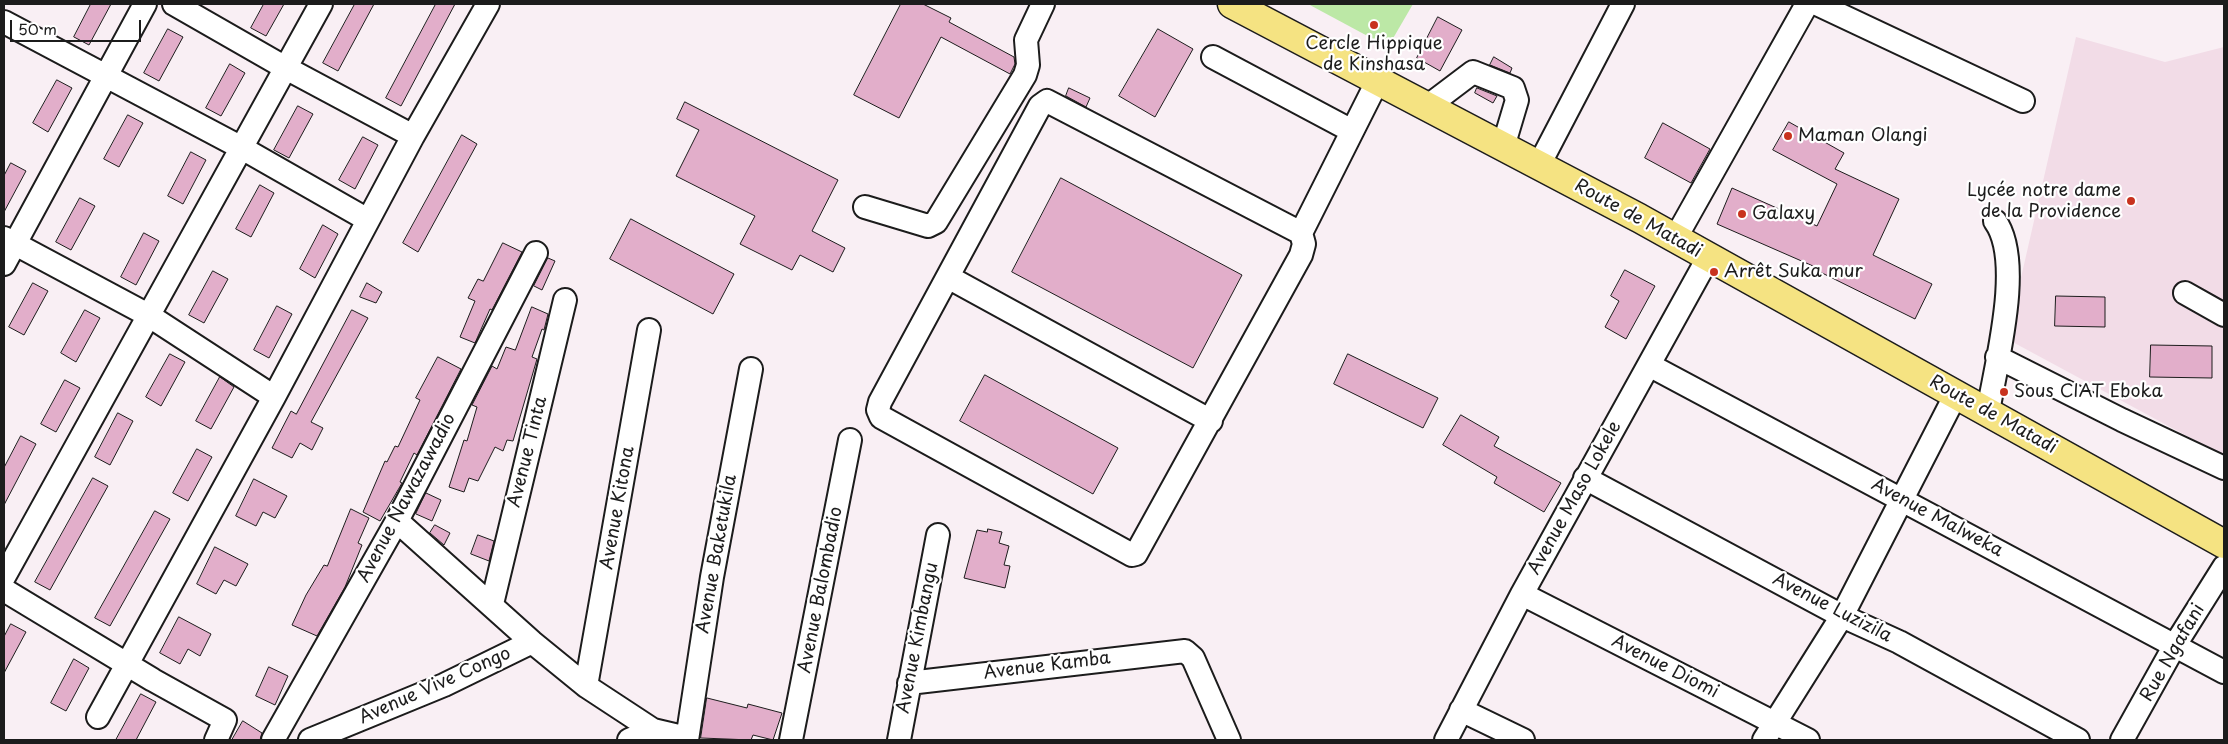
<!DOCTYPE html>
<meta charset="utf-8">
<style>
body{margin:0}
#map{position:relative;width:2228px;height:744px;overflow:hidden;background:#f9eff4;font-family:"Playpen Sans",sans-serif}
canvas{display:block}
.frame{position:absolute;inset:0;border:5px solid #1c1c1c;pointer-events:none}
.scale{position:absolute;left:10px;top:20px;width:131px;height:22px;box-sizing:border-box;border:2px solid #1c1c1c;border-top:0;padding-left:6px;font-size:15px;line-height:18px;white-space:nowrap;color:#1c1c1c;-webkit-text-stroke:4px #fff;paint-order:stroke}
</style>
<div id="map">
<canvas width="2228" height="744"></canvas>
<div class="frame"></div>
<div class="scale">50 m</div>
</div>
<script>
const g = document.querySelector('canvas').getContext('2d');
g.lineJoin = 'round';
function paint(path, color) { g.fillStyle = color; g.fill(path, 'evenodd'); }
function stroke(path, color, width, dash) { g.strokeStyle = color; g.lineWidth = width; g.lineCap = dash ? 'butt' : 'round'; g.setLineDash(dash || []); g.stroke(path); }
function label(font, color, halo, rows, align = 'center') {
  g.font = font + ' "Playpen Sans",sans-serif'; g.lineWidth = 4.5; g.setLineDash([]); g.textBaseline = 'middle'; g.strokeStyle = halo; g.fillStyle = color; for (const [text, x, y, turn = 0] of rows) {
    g.save(); g.translate(x, y); g.rotate((+turn || 0) * Math.PI / 180); g.textAlign = isNaN(turn) ? turn : align; if (halo) g.strokeText(text, 0, 0); g.fillText(text, 0, 0); g.restore();
  }
}
const built = new Path2D(`
 M2076,37L2165,62L2224,47V456L2007,339Z`);
const green = new Path2D(`
 M1308,4H1413L1388,47Z`);
const building = new Path2D(`
 M91,4H111L89,45L74,37Z
 M264,4H284L266,36L251,28Z
 M355,4H374L338,71L323,63Z
 M436,4H455L401,106L386,98Z
 M901,4H923L951,18L949,22L1014,57L1015,64L1010,74L941,37L899,118L854,95Z
 M1438,17L1462,30L1440,71L1417,58Z
 M168,29L183,37L159,81L144,73Z
 M1158,29L1193,49L1155,117L1119,96Z
 M1494,57L1512,68L1510,73L1490,65Z
 M230,64L245,73L221,116L206,108Z
 M57,80L72,88L48,132L33,123Z
 M1069,88L1090,98L1086,107L1066,96Z
 M1477,88L1497,96L1493,103L1475,93Z
 M685,102L838,180L812,231L845,248L833,272L800,255L792,270L740,244L755,216L676,176L699,130L677,119Z
 M298,106L313,114L289,158L274,150Z
 M128,115L143,123L119,167L104,159Z
 M1789,122L1844,153L1835,169L1899,199L1873,255L1932,284L1915,319L1812,268L1813,266L1717,224L1732,188L1817,226L1837,184L1773,150Z
 M1663,123L1710,149L1691,183L1645,158Z
 M462,135L477,144L418,252L403,243Z
 M363,137L378,145L355,189L339,180Z
 M191,152L206,160L183,204L168,196Z
 M11,163L26,171L4,212V176Z
 M1061,178L1242,275L1193,368L1012,272Z
 M260,185L274,193L251,237L236,229Z
 M80,198L95,206L71,250L56,242Z
 M631,219L734,274L713,314L610,259Z
 M323,225L338,234L315,278L300,269Z
 M144,233L159,241L136,285L121,277Z
 M503,243L522,252L492,310L490,309L475,343L460,337L475,301L468,298L478,279L483,281Z
 M548,258L555,261L542,290L534,286Z
 M1625,270L1655,286L1626,339L1605,327L1619,301L1611,296Z
 M213,271L228,279L204,323L189,315Z
 M33,283L48,291L24,335L9,327Z
 M367,283L382,292L376,303L360,297Z
 M2056,296L2105,297V327L2055,326Z
 M277,306L292,314L269,358L254,350Z
 M532,307L548,314L544,330L542,329L532,357L537,359L513,441L507,440L503,451L495,447L478,481L469,478L464,492L449,487L464,440L467,441L477,407L472,405L492,366L497,369L506,347L515,350Z
 M85,310L100,318L76,362L61,353Z
 M352,310L368,318L311,422L323,428L312,450L300,443L292,458L272,448L291,411L296,414Z
 M2151,345L2212,346V378L2150,377Z
 M170,354L185,362L161,406L146,397Z
 M1348,354L1438,398L1423,428L1334,384Z
 M438,357L461,369L417,455L414,453L400,482L402,483L380,521L363,512L385,461L387,462L395,446L398,447L420,400L416,398Z
 M985,375L1118,448L1093,494L960,421Z
 M220,377L234,387L211,429L196,421Z
 M65,380L80,388L56,432L41,424Z
 M118,413L133,421L110,465L95,457Z
 M1461,415L1499,437L1494,446L1561,483L1544,512L1494,483L1497,477L1443,445Z
 M21,436L36,444L4,505V468Z
 M197,449L212,457L188,501L173,493Z
 M93,478L108,486L50,590L35,582Z
 M254,479L287,496L275,518L263,512L256,526L236,516Z
 M426,493L441,500L432,521L416,514Z
 M351,509L369,518L358,543L362,545L345,587L317,636L292,625L306,595L324,565L327,566Z
 M155,511L170,519L110,626L95,618Z
 M435,525L450,533L444,545L430,533Z
 M988,529L1002,532L999,543L1009,546L1004,565L1010,566L1005,588L964,578L977,530L987,532Z
 M478,535L494,541L489,561L471,554Z
 M215,547L248,564L236,586L224,580L216,594L197,584Z
 M179,617L211,634L200,656L188,649L180,664L160,653Z
 M11,624L26,632L4,673V637Z
 M74,659L89,668L66,711L51,703Z
 M269,667L288,676L275,705L256,696Z
 M141,694L156,702L136,740H116Z
 M707,698L747,708L748,704L782,713L773,740L753,735L751,740L701,738Z
 M243,721L262,733L260,740H232Z`);
const minor = new Path2D(`
 M174,4L284,67L413,136
 M1817,4L2023,101
 M4,22L240,147L368,220
 M1213,57L1352,131
 M1428,106L1473,72L1513,88L1517,100L1503,147
 M1539,165L1623,4
 M865,207L928,226L936,222L1025,75L1028,65L1026,40L1043,4
 M1301,233L1047,101L1040,106L880,402L878,410L881,417L1132,555L1136,554L1301,255L1304,244L1301,233L1378,80
 M4,238L148,315L274,397
 M1675,239L1807,4
 M4,264L145,4
 M948,277L1211,421
 M2185,293L2224,315
 M1997,357L2122,420L2224,468
 M1649,365L2224,672
 M1988,412C1996,363 2024,261 1995,221
 M1585,478L1842,616L1899,642L2078,740
 M397,521L532,642L586,686L653,730L687,738
 M4,577L321,4
 M4,590L153,680L225,720L216,740
 M1522,594L1808,740
 M492,604L565,300
 M909,683L1185,651L1193,658L1229,740
 M586,686L649,330
 M1461,710L1523,740
 M98,717L274,397L413,136L488,4
 M273,740L397,521L536,253
 M310,740L444,685L532,642
 M629,740L653,730
 M687,740L712,577L751,369
 M791,740L850,440
 M899,740L938,535
 M1446,740L1522,594L1708,258
 M1764,740L1842,616L1956,394
 M2122,740L2175,645L2224,567`);
const major = new Path2D(`
 M1232,4L1639,218L2224,544`);
const markers = [
 [1374,25,5,"#c8321e"],
 [1788,136,5,"#c8321e"],
 [2131,201,5,"#c8321e"],
 [1742,214,5,"#c8321e"],
 [1714,272,5,"#c8321e"],
 [2004,392,5,"#c8321e"]
];
const poiNames = [
 ["Cercle Hippique",1374,44,"center"],
 ["de Kinshasa",1374,65,"center"],
 ["Maman Olangi",1798,136],
 ["Lycée notre dame",2121,191,"right"],
 ["de la Providence",2121,212,"right"],
 ["Galaxy",1752,214],
 ["Arrêt Suka mur",1724,272],
 ["Sous CIAT Eboka",2014,392]
];
const streetNames = [
 ["Route de Matadi",1638,219,29],
 ["Route de Matadi",1993,415,29],
 ["Avenue Tinta",528,452,-76],
 ["Avenue Nawazawadio",407,498,-62],
 ["Avenue Maso Lokele",1575,498,-61],
 ["Avenue Kitona",618,508,-80],
 ["Avenue Malweka",1937,518,28],
 ["Avenue Baketukila",717,554,-80],
 ["Avenue Balombadio",821,590,-79],
 ["Avenue Luzizila",1832,608,27],
 ["Avenue Kimbangu",918,638,-79],
 ["Rue Ngafani",2173,653,-60],
 ["Avenue Kamba",1047,666,-7],
 ["Avenue Diomi",1665,667,27],
 ["Avenue Vive Congo",435,686,-24]
];
paint(built, '#f2dce7');
paint(green, '#bce8a6');
paint(building, '#e2aeca');
stroke(building, '#1c1c1c', 1);
stroke(minor, '#1c1c1c', 26);
stroke(major, '#1c1c1c', 31);
stroke(minor, '#fff', 22);
stroke(major, '#f5e382', 28);
for (const [x, y, r, color] of markers) { const dot = new Path2D(); dot.arc(x, y, r, 0, 2 * Math.PI); g.fillStyle = color; g.fill(dot); stroke(dot, '#fff', 2); }
label('18px', '#1c1c1c', '#fff', poiNames, 'left');
label('18px', '#1c1c1c', '#fff', streetNames);
</script>
